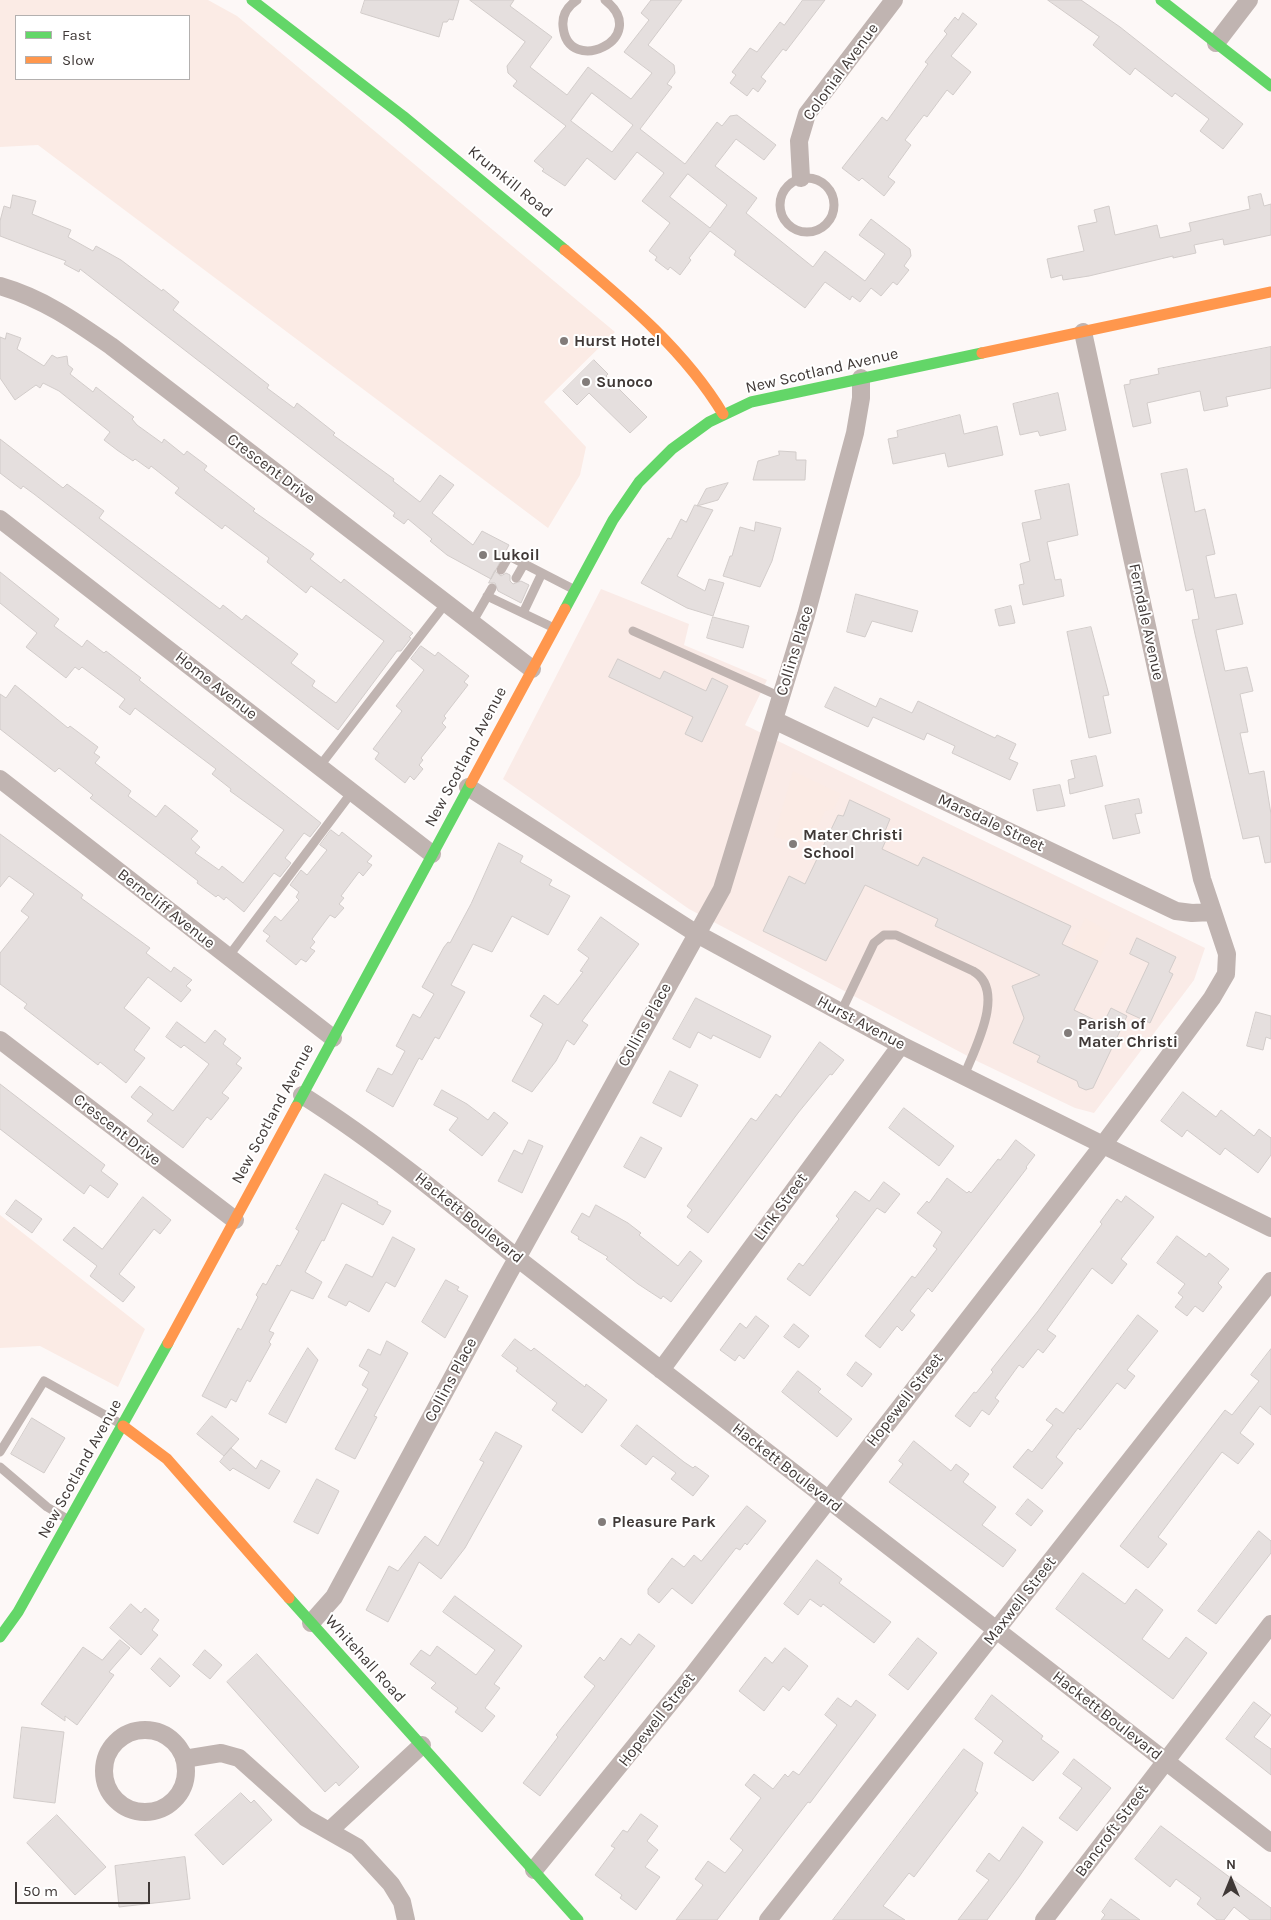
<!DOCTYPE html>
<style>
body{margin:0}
#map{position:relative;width:1271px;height:1920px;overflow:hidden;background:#fdf8f7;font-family:Karla,sans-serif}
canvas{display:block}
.legend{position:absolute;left:15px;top:15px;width:175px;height:65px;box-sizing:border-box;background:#fff;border:1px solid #b3b0af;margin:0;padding:6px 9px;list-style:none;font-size:15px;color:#403937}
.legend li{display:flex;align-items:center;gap:10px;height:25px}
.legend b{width:25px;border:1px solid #b3b0af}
.north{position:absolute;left:1206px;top:1855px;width:50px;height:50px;-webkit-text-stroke:4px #fff;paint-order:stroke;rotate:0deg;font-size:14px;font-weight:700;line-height:20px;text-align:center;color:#403937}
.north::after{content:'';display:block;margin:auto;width:18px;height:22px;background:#403937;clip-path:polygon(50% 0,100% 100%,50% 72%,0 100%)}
.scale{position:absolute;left:15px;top:1882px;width:135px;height:22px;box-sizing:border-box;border:2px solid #403937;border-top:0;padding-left:6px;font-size:15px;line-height:18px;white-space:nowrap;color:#403937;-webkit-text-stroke:4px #fff;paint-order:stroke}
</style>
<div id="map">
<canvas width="1271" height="1920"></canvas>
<ul class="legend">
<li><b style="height:6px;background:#63d668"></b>Fast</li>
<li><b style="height:6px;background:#ff974d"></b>Slow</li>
</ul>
<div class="north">N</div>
<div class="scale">50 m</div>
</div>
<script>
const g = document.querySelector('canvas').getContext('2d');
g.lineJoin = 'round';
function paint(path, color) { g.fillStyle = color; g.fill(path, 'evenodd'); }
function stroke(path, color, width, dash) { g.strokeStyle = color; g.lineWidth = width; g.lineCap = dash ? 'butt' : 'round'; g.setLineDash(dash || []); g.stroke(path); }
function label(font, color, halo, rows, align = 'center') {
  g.font = font + ' Karla,sans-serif'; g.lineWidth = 4; g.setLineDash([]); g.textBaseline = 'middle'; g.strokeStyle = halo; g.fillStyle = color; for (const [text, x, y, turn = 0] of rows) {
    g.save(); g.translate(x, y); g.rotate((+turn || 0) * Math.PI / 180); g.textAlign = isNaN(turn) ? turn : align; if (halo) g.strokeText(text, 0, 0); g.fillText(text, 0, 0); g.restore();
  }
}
const built = new Path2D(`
 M601,589L689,624L684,645L767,680L745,725L1205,948L1194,980L1094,1113L1075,1108L979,1062L689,909L503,779Z`);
const green = new Path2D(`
 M0,0H208L237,16L615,332L544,402L586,447L580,475L548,528L38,145L0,147ZM16,16H189V79H16Z
 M793,771L841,794L834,809L825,811L809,845L774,837Z
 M1085,918L1111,933L1098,961L1071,948Z
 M0,1215L145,1329L118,1387L40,1346L0,1348Z`);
const building = new Path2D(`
 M365,0H459L453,20L449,19L447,22H443L439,37L361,13Z
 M470,0H514L510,6L552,37L530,67L567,95L588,67L631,99L652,73L624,52L649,20L641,13L651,0H682L648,45L674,65L675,73L667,84L672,87L640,129L685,164L717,122L722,126L730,116L737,115L776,145L764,160L736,139L715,166L757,198L746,213L813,267L825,251L865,281L885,254L859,235L871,219L910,249L911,256L904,266L909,270L897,285L893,282L881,296L871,288L860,302L852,296L850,300L825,282L805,308L734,255L736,251L710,231L689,258L691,260L680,275L670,267L668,270L655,260L657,257L649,251L670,223L642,201L664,173L637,152L615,180L587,158L565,186L542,171L544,169L534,161L566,126L513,86L517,81L508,73L507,66L525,42ZM592,93L633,125L612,152L571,121ZM688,174L727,205L710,228L670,197Z
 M803,0H825L786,51L783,49L761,77L766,81L758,92L753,88L747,96L730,83L736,75L732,72L750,48L757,52L780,22L784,25Z
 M1048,0H1081L1120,27L1243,124L1223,149L1200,131L1209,119L1175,93L1172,97L1135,68L1130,75L1093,45L1099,37Z
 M963,13L977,24L951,56L971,72L953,95L947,90L927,117L924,115L905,140L911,145L888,177L895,182L884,196L862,178L859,181L842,168L882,117L887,121L928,64L925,62L947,34L944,31L955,17L958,20Z
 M1261,194L1264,206L1271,204V235L1224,245L1223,239L1194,245L1196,253L1173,258V256L1089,276L1063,280L1062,275L1051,278L1047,259L1084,251L1078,226L1097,222L1094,210L1109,206L1115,235L1157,225L1160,238L1191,231L1189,223L1250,209L1248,197Z
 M13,195L36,201L32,214L71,230L68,237L93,251L96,246L121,260L162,291L163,289L179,302L173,310L269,385L267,388L294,408L297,403L335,433L333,435L394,479L393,481L420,502L440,475L454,485L432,513L473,545L482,531L509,545L491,579L447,555L430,541L432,539L408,519L404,524L393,516L395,513L80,269L79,272L64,264L66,261L0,236V221L4,206L10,208Z
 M7,333L21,338L17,349L44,366L52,355L57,358L67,356L68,365L73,369L70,374L93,392L96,387L134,417L132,419L137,425L162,443L164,439L184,455L187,451L207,466L204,470L255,509L253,511L314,554L310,559L341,583L344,579L413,633L409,637L411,638L401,651H397L338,730L34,494L23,486L21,489L0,473V439L63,488L67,484L89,500L104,511L99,518L220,609L223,605L242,620L246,615L298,654L291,663L315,681L312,686L336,703L384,641L311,586L306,593L267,562L269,558L225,525L222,529L175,493L179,488L151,466L149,469L135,459L133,461L117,450L104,440L110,432L59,391L43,383L40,388L36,385L15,400L0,378V337L5,339Z
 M1271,347V388L1226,397L1228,406L1204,411L1200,391L1147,403L1151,423L1133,427L1124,385L1130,384V380L1159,374L1158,369Z
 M594,360L608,374L606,376L647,417L630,433L589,393L577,405L563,391Z
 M1058,393L1066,430L1040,436L1038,431L1020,435L1013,404Z
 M960,415L964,434L997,426L1003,455L948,467L945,453L893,464L888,439L898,437L897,431Z
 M779,451L796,452V460H806L805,480H753L758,461L779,455Z
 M1187,469L1195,512L1205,509L1215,554L1206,556L1215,598L1236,594L1243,624L1216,630L1225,671L1247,667L1253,691L1240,694L1248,732L1240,733L1249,774L1264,771L1271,814V862L1265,863L1259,836L1243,839L1195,634L1192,620L1199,619L1193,589L1186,591L1161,474Z
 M728,483L718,500L697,506L706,489Z
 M1069,484L1078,535L1047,542L1055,580L1061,579L1064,596L1023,605L1019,585L1024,584L1020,564L1030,561L1022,523L1041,519L1035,491Z
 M695,505L713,510L677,576L705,591L709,579L724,583L713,616L687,608L641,583L668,538L671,539L681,519L686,522Z
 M756,522L781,528L772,561L760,587L723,576L730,556H732L740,527L754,531Z
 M495,571L501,576L506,573L510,575V581L513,584L521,581L529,585L521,603L498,591L495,583H489Z
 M0,572L59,619L54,626L82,647L87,640L104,653L106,651L141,678L139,680L321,823L310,837L304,833L285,858L291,863L280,877L274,873L244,912L226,897L224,900L218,895L216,897L197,883L198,881L90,798L93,795L59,768L55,772L0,729V694L6,698L15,685L68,728L70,726L98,747L94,753L100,757L95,763L131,791L128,796L156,817L165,805L198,831L191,839L200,847L195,853L219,870L222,866L243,883L284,830L230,791L231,789L212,774L216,769L135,708L130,715L119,707L125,699L82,667L79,670L75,667L66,678L26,647L37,633L0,603Z
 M856,594L918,611L912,632L872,621L865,637L847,632Z
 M1011,606L1015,623L999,626L995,610Z
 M713,617L749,626L743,648L707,638Z
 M1091,627L1109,695L1103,696L1111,733L1089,738L1067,632Z
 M421,646L435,656L438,652L469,676L464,682L468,685L444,716L446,718L442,723L446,727L421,758L423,760L419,765L423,769L414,780L410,776L405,783L375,759L379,753L373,749L402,711L396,706L424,670L411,659Z
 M618,659L660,679L664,671L706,691L712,678L728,686L702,742L685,734L693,717L609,677Z
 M835,687L876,707L880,698L912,713L918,701L995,738L997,735L1016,744L1009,759L1018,763L1010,780L952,753L955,746L927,733L924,740L873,717L868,727L825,707Z
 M1096,756L1103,786L1070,794L1068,780L1075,778L1071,761Z
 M1060,785L1065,806L1037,811L1033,790Z
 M1139,799L1142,813L1135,814L1140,833L1113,839L1105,806Z
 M850,800L890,819L883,836L887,838L882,849L918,866L923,857L1071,926L1062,944L1098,961L1074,1010L1103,1024L1111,1008L1127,1016L1093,1088L1086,1090L1079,1087L1077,1081L1037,1062L1040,1056L1013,1043L1024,1018L1012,986L1040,975L935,926L938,919L865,885L826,961L763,931L789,876L805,884L838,815L843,816Z
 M331,830L339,836L342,832L372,856L367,862L372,865L363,876L359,872L341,896L344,898L339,904L344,908L335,918L330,915L312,939L315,942L310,948L315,951L306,962L301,959L296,965L266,941L270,936L263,931L275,916L281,921L299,900L296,897L299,892L290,885L301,870L307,875L327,850L320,845Z
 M0,834L78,891L83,895L81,898L150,948L146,953L171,972L174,967L192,980L186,986L191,990L181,1002L148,977L124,1008L150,1028L134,1050L145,1058L126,1083L100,1062L98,1065L24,1008L27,1004L0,984V953L29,917L21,911L34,894L9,876L0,887Z
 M499,843L523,856L520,862L552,880L549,885L570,896L548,935L512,916L492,952L473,944L451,985L465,992L439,1039L435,1037L422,1060L419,1058L393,1107L366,1091L378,1068L392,1075L405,1051L396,1046L413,1014L420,1018L434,994L422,987L444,947L448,942L450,943L471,904Z
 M601,917L639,944L582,1021L588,1025L574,1045L567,1040L556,1061L532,1092L512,1081L543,1024L530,1016L544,995L558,1005L583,972L580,971L589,958L578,950Z
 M1137,938L1176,957L1169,972L1173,974L1150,1023L1126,1012L1149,963L1130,954Z
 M696,998L771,1036L760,1058L713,1035L711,1039L698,1032L690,1048L673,1039Z
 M1256,1012L1271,1016V1039L1266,1037L1263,1050L1247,1046Z
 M177,1022L205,1043L215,1030L226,1039L223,1044L241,1058L236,1064L242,1068L222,1093L229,1098L211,1120L207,1117L183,1148L147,1121L153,1114L131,1097L140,1086L173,1111L209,1064L184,1045L181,1048L166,1037Z
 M820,1042L844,1060L832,1075L830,1074L798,1113L708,1233L687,1217L692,1210L687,1206L751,1118L756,1121L776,1094L780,1097Z
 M670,1071L698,1085L681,1117L653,1103Z
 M0,1084L105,1165L101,1171L118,1184L108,1198L90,1185L84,1194L0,1129Z
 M442,1090L467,1104L488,1120L494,1112L508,1123L482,1156L449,1130L458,1118L434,1105Z
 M1183,1092L1216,1117L1221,1110L1254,1136L1259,1129L1271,1138V1155L1258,1173L1225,1148L1220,1155L1187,1130L1182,1137L1161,1121Z
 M904,1108L954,1146L939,1166L889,1128Z
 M641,1137L662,1148L645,1178L624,1167Z
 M529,1140L543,1146L522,1193L498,1181L514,1150L522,1154Z
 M1016,1140L1035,1155L1026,1167L1027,1168L932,1292L928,1288L910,1311L915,1315L902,1331L897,1326L880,1348L865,1336L912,1276L915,1278L937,1249L933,1246L942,1232L917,1213L927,1201L929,1203L947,1178L967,1193L969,1191L971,1193L998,1159L1000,1160Z
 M325,1174L378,1202L377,1204L391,1211L383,1225L342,1203L324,1241L322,1240L305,1272L322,1282L313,1299L291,1290L269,1331L274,1333L269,1342L271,1344L250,1382L247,1380L236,1402L231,1399L226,1408L202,1396L238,1328L241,1330L258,1297L256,1295L263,1283L266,1285L277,1265L280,1266L299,1231L296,1229Z
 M884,1182L900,1194L885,1213L877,1208L810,1296L787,1279L799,1263L803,1266L839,1219L836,1216L855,1191L869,1201Z
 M1126,1196L1154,1217L1121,1259L1127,1264L1112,1284L1092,1268L1047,1330L1056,1336L1043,1353L1038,1349L1023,1368L1019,1365L995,1398L999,1401L989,1415L982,1410L970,1427L955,1416L974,1392L976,1393L993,1372L991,1370L1038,1311L1102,1224L1100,1222L1117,1199L1121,1202Z
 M143,1197L171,1220L160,1234L154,1229L119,1274L135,1287L123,1302L90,1276L97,1266L63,1240L74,1227L102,1249Z
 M16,1200L42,1219L32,1233L6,1214Z
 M596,1205L628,1223L641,1233L639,1235L678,1266L690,1251L702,1261L671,1302L663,1296L661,1299L638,1284L606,1259L608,1257L578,1239L579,1237L571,1232L582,1213L589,1217Z
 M1177,1236L1206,1257L1209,1253L1229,1269L1218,1283L1222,1287L1203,1312L1195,1306L1187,1316L1175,1307L1183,1297L1178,1293L1185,1284L1157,1263Z
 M393,1237L415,1249L395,1287L386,1282L369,1312L349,1301L346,1306L328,1297L346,1264L372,1277Z
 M446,1280L459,1287L457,1290L468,1296L445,1338L422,1322Z
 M1138,1315L1158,1331L1127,1370L1135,1376L1125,1389L1117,1383L1080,1430L1078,1428L1056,1457L1063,1463L1042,1489L1013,1467L1028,1449L1032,1452L1053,1425L1046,1420L1056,1408L1063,1413Z
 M756,1316L769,1326L744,1359L739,1355L735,1361L720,1350L740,1323L746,1328Z
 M794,1324L809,1336L799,1348L784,1337Z
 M515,1339L531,1351L534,1348L585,1387L586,1384L607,1400L582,1433L552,1410L557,1403L516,1371L518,1368L502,1356Z
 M387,1341L408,1353L374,1416L377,1417L355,1459L335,1449L368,1389L362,1385L369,1372L359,1366L368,1349L380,1355Z
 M308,1348L318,1360L286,1423L269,1414Z
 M1271,1349V1415L1260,1406L1240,1433L1254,1444L1238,1464L1222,1452L1158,1537L1167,1544L1148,1568L1120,1546L1225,1410L1232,1415L1259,1381L1251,1375Z
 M856,1362L872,1374L862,1387L847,1375Z
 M798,1371L821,1389L818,1392L852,1419L837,1437L782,1392Z
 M212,1416L239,1439L224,1456L197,1434Z
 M32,1418L65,1438L44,1473L11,1454Z
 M637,1425L684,1462L693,1468L695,1466L709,1476L693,1496L671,1479L676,1473L653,1456L646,1465L621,1446Z
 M496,1432L522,1446L465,1548L441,1579L419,1562L388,1622L366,1610L389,1566L398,1571L425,1536L438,1546L484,1462L480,1460Z
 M914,1441L951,1471L956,1464L969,1474L963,1482L996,1507L982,1525L1016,1550L1003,1567L889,1482L903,1464L899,1461Z
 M231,1448L256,1469L261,1460L280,1471L269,1489L233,1468L230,1471L220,1462Z
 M317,1479L339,1491L318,1534L294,1522Z
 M1028,1499L1043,1511L1031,1526L1016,1514Z
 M747,1506L766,1521L747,1545L745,1543L740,1550L736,1548L692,1604L672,1588L659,1603L648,1594V1589L672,1558L684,1567L694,1555L701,1561Z
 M1259,1531L1271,1541V1553L1216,1624L1198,1611Z
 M817,1560L842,1579L839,1583L891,1622L874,1643L823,1604L821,1607L810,1599L798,1615L784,1604Z
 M1083,1573L1125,1604L1136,1589L1163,1610L1142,1639L1169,1659L1186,1637L1207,1653L1173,1699L1056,1609Z
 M455,1596L522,1646L494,1684L500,1688L485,1708L495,1716L482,1732L455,1712L458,1708L431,1688L436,1683L410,1664L421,1650L430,1656L437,1646L476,1675L495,1650L443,1612Z
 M131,1604L141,1613L145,1608L159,1620L152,1630L158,1635L141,1655L110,1628Z
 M639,1634L655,1646L540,1796L523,1783L558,1737L556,1735L595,1686L584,1677L600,1657L604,1661L621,1638L630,1645Z
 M918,1638L937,1653L908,1690L889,1675Z
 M120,1640L130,1648L109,1672L114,1675L77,1725L65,1716V1721L41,1704L83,1647L102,1660Z
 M785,1648L808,1666L789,1691L783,1686L764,1711L739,1691L765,1657L772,1663Z
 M205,1650L222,1665L210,1679L193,1665Z
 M257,1654L359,1767L339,1786L336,1782L325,1792L227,1682Z
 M160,1658L180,1676L170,1687L151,1669Z
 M992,1695L1043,1736L1041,1739L1059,1752L1033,1781L994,1753L1003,1741L975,1719Z
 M838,1698L851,1707L856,1700L876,1715L810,1803L808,1802L717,1920H676L703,1885L695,1879L708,1861L725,1873L743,1850L730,1839L761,1798L745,1785L754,1774L773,1789L785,1774L788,1777L793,1771L799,1775L837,1725L825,1715Z
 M1254,1702L1271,1715L1254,1737L1271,1749V1775L1226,1739Z
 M22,1727L64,1732L55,1803L14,1798Z
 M964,1749L983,1763L975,1791L978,1793L914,1877L909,1873L883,1906L905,1920H833Z
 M1074,1759L1111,1788L1077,1831L1059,1818L1082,1788L1063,1774Z
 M241,1793L251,1803L254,1800L272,1820L223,1865L195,1835Z
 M641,1814L658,1826L647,1841L658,1850L645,1867L660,1877L636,1910L620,1898L622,1895L595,1875L615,1848L611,1846L623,1830L627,1832Z
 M57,1815L106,1867L75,1895L27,1843Z
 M1161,1826L1271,1908V1920H1250L1234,1907L1224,1920H1217L1197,1904L1201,1898L1176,1879L1170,1887L1135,1859Z
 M1023,1827L1043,1842L1019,1877L987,1920H958L989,1880L976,1871L989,1853L999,1861Z
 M185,1857L190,1899L119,1907L115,1866Z
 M1111,1899L1140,1920H1101L1105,1915L1102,1912Z`);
const lane = new Path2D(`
 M577,0C568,6 562,15 563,26C567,78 653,38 605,0
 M780 205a27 27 0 1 1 54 0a27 27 0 1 1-54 0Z
 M501,570L509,556L575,590
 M516,578L524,564
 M487,596L552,627
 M523,613L542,573
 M472,623L492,588
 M633,631L781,697
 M319,767L446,603
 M228,957L352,792
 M841,1012L874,943L884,935H896L973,971C1007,990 974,1050 964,1076
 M0,1452L44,1381L121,1424
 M0,1467L47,1507L69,1520`);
const street = new Path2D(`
 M1216,43L1249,0
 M801,178L799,141L807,114L894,0
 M0,286C42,298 75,321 111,346L532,669
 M0,519L432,854
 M774,720L1176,911L1192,913L1212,912
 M0,779L333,1038
 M468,787L697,934L901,1045L1271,1228
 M0,1040L235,1220
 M302,1095C379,1144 447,1200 517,1258L1271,1843
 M661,1370L901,1045
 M311,1623L334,1597L505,1280L722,889L806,615L855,433L861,398V378
 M104 1771a41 41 0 1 1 82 0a41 41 0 1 1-82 0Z
 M184,1759L221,1753L239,1758L306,1818L357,1847L391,1884L402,1902L406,1920
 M329,1831L422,1745
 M534,1870L692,1676L1103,1145L1212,998L1226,974L1227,954L1202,879L1083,332
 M768,1920L1271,1281
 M1044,1920L1271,1624`);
const fast = new Path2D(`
 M252,0L403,116L565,250
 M1161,0L1271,86
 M565,609L613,520L639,482L672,449L709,422L751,402L982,353
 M296,1107L471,783
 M289,1598L578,1920
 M0,1637L18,1612L168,1343`);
const slow = new Path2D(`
 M565,250C623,299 684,349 723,414
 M982,353L1271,292
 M471,783L565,609
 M168,1343L296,1107
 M123,1426L167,1459L289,1598`);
const markers = [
 [564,341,5,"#827c7a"],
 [586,382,5,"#827c7a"],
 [483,555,5,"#827c7a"],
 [793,844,5,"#827c7a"],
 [1068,1033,5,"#827c7a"],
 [602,1522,5,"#827c7a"]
];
const streetNames = [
 ["Colonial Avenue",841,72,-54],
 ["Krumkill Road",510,182,39],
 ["New Scotland Avenue",822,371,-13],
 ["Crescent Drive",271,469,37],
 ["Ferndale Avenue",1146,622,78],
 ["Collins Place",795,651,-73],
 ["Home Avenue",216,686,38],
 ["New Scotland Avenue",466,757,-62],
 ["Marsdale Street",991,823,25],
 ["Berncliff Avenue",166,909,38],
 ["Hurst Avenue",861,1023,28],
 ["Collins Place",645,1025,-61],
 ["New Scotland Avenue",273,1114,-62],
 ["Crescent Drive",117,1130,38],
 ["Link Street",781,1207,-54],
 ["Hackett Boulevard",469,1218,39],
 ["Collins Place",451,1380,-62],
 ["Hopewell Street",905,1400,-52],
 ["Hackett Boulevard",787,1468,38],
 ["New Scotland Avenue",80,1469,-61],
 ["Maxwell Street",1020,1601,-52],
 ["Whitehall Road",365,1659,48],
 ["Hackett Boulevard",1107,1716,38],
 ["Hopewell Street",657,1720,-52],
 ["Bancroft Street",1112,1831,-53]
];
const poiNames = [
 ["Hurst Hotel",574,341],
 ["Sunoco",596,382],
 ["Lukoil",493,555],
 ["Mater Christi",803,835],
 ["School",803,853],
 ["Parish of",1078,1024],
 ["Mater Christi",1078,1042],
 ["Pleasure Park",612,1522]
];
paint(built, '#faebe7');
paint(green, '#fbebe5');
paint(building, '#e5dfde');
stroke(building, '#d2ccca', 1);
stroke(lane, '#c0b4b1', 9);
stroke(street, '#c0b4b1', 18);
stroke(fast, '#63d668', 11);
stroke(slow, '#ff974d', 11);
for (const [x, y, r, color] of markers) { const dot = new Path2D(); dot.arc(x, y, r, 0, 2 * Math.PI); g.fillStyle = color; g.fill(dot); stroke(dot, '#fff', 2); }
label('16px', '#403937', '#fff', streetNames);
label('bold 16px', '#403937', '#fff', poiNames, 'left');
</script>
